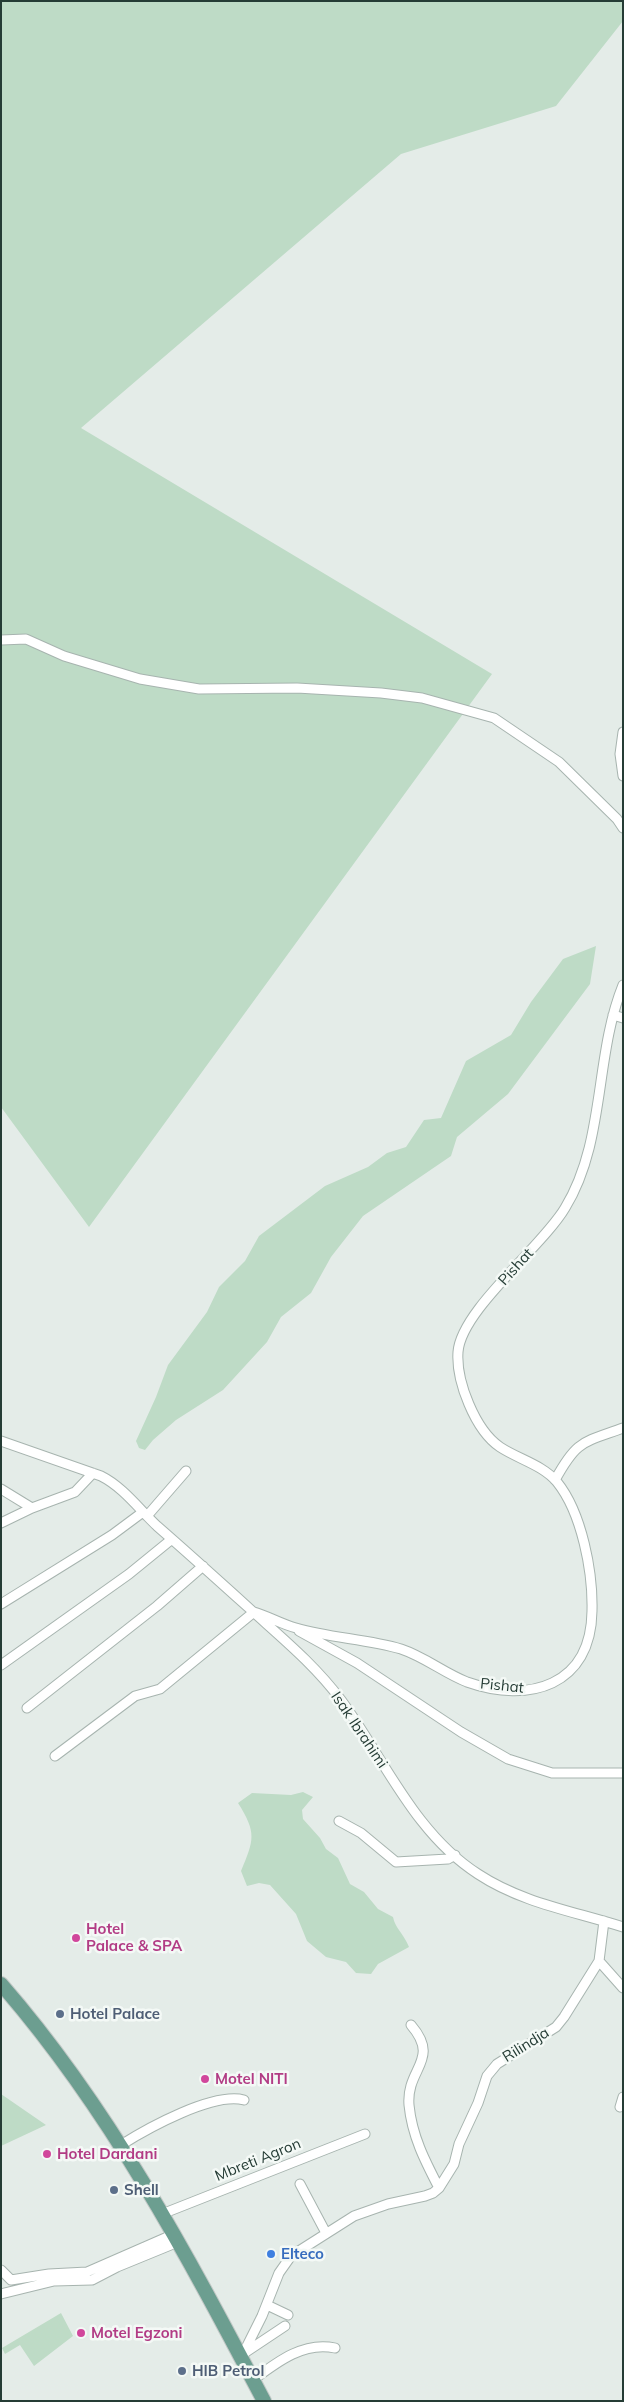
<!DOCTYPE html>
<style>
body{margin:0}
#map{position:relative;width:624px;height:2402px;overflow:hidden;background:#e4ece8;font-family:Mulish,sans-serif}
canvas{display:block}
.frame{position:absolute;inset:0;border:2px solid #253c35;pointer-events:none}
</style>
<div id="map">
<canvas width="624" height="2402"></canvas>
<div class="frame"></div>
</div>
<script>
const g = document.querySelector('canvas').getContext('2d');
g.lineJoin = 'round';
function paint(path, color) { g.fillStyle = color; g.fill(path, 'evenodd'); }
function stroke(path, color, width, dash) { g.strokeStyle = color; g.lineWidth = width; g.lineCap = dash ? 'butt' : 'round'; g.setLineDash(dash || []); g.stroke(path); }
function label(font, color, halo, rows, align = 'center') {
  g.font = font + ' Mulish,sans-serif'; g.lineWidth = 5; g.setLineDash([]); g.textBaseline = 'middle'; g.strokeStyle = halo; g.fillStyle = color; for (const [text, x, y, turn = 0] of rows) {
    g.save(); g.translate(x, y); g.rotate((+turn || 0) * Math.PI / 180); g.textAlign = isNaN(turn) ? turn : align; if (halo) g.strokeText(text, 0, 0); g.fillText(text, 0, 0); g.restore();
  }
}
const green = new Path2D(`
 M1,1H623V21L556,106L401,154L81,428L492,674L89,1227L1,1107Z
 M596,946L590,984L508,1094L457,1137L451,1156L363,1216L331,1257L311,1293L281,1317L267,1342L223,1390L176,1420L153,1440L145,1450L139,1448L136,1441L156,1397L168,1365L207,1312L219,1287L245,1261L259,1236L325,1186L368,1167L387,1153L406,1147L424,1120L441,1118L466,1061L511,1035L531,1002L563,959Z
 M303,1792L313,1797L302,1810L303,1819L320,1838L326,1849L338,1858L350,1884L364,1892L378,1909L393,1917C395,1928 404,1934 409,1947L378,1964L371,1974L356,1973L346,1962L326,1957L307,1941L296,1914L270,1885L259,1883L247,1886L241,1871C254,1840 257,1833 238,1803L252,1793L291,1795Z
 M1,2094L46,2125L1,2146Z
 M61,2313L73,2336L34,2366L20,2345L5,2354L2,2348Z`);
const minor = new Path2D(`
 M1,640L26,639L64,656L140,679L199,689L297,688L381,693L422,698L494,718L559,762L617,819L623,828
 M623,732L620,754L623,776
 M613,1015L623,1018
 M1,1441L101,1476C123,1487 139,1509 157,1526C188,1553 219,1581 250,1609C282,1638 315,1665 341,1700C384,1758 414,1833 478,1874C522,1903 573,1911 623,1927
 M555,1480C577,1440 582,1443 623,1428
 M1,1489L32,1508
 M147,1516L186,1471
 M1,1523L32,1508L75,1492L93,1473
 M1,1604L112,1535L143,1512
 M254,1612C268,1616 281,1624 296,1628C330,1638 367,1639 401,1649C425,1657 444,1673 467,1682C529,1704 591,1686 592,1611C593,1572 582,1513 557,1482C543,1465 518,1459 500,1447C475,1430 456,1381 458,1352C461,1310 542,1247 565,1208C606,1141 594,1057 623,985
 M299,1631L357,1663L461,1732L508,1759L552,1773H623
 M1,1665L129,1574L172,1539
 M27,1708L157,1606L203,1566
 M55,1756L135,1696L160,1689L254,1612
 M339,1821L361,1833L396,1862L448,1859L455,1855
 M599,1961L623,1988
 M411,2025C441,2060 406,2068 409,2105C412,2136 425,2161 439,2188
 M620,2107L623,2097
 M121,2145C148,2128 213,2092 244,2100
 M300,2184L326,2233
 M162,2214L365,2134
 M1,2270L11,2280L49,2274L87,2272L174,2234
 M1,2294L54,2281L92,2280L117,2267L178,2242
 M267,2305L288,2315
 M246,2352L285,2326
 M241,2358L262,2316L279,2273L291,2256L354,2216L388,2204L425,2196L433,2193L439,2188L454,2164L459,2144L478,2103L487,2076L497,2064L556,2027L564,2017L599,1961L604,1921
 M253,2380C277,2362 304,2341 335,2348`);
const primary = new Path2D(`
 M1,1984C110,2109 187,2255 264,2401`);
const markers = [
 [76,1938,5,"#d1479c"],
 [60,2014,5,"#5c6f8a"],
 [205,2079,5,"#d1479c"],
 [47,2154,5,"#d1479c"],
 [114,2190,5,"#5c6f8a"],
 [271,2254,5,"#3f7fe0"],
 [81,2333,5,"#d1479c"],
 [182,2371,5,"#5c6f8a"]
];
const streetNames = [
 ["Pishat",516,1267,-48],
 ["Pishat",502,1686,6],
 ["Isak Ibrahimi",359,1730,56],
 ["Rilindja",526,2045,-32],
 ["Mbreti Agron",258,2160,-22]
];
const hotelNames = [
 ["Hotel",86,1929],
 ["Palace & SPA",86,1946],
 ["Motel NITI",215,2079],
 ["Hotel Dardani",57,2154],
 ["Motel Egzoni",91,2333]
];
const serviceNames = [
 ["Hotel Palace",70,2014],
 ["Shell",124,2190],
 ["HIB Petrol",192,2371]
];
const shopNames = [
 ["Elteco",281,2254]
];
paint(green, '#bedbc6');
stroke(minor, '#a7b4af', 11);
stroke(primary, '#c2c8c6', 16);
stroke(minor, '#fff', 9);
stroke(primary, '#6c9e90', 14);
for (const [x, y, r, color] of markers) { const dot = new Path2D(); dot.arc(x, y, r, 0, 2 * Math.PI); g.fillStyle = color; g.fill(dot); stroke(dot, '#f4f9f6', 2); }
label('15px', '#253c35', '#f4f9f6', streetNames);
label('bold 15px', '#b23c85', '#f4f9f6', hotelNames, 'left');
label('bold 15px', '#4e5e75', '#f4f9f6', serviceNames, 'left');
label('bold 15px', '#366cbe', '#f4f9f6', shopNames, 'left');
</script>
